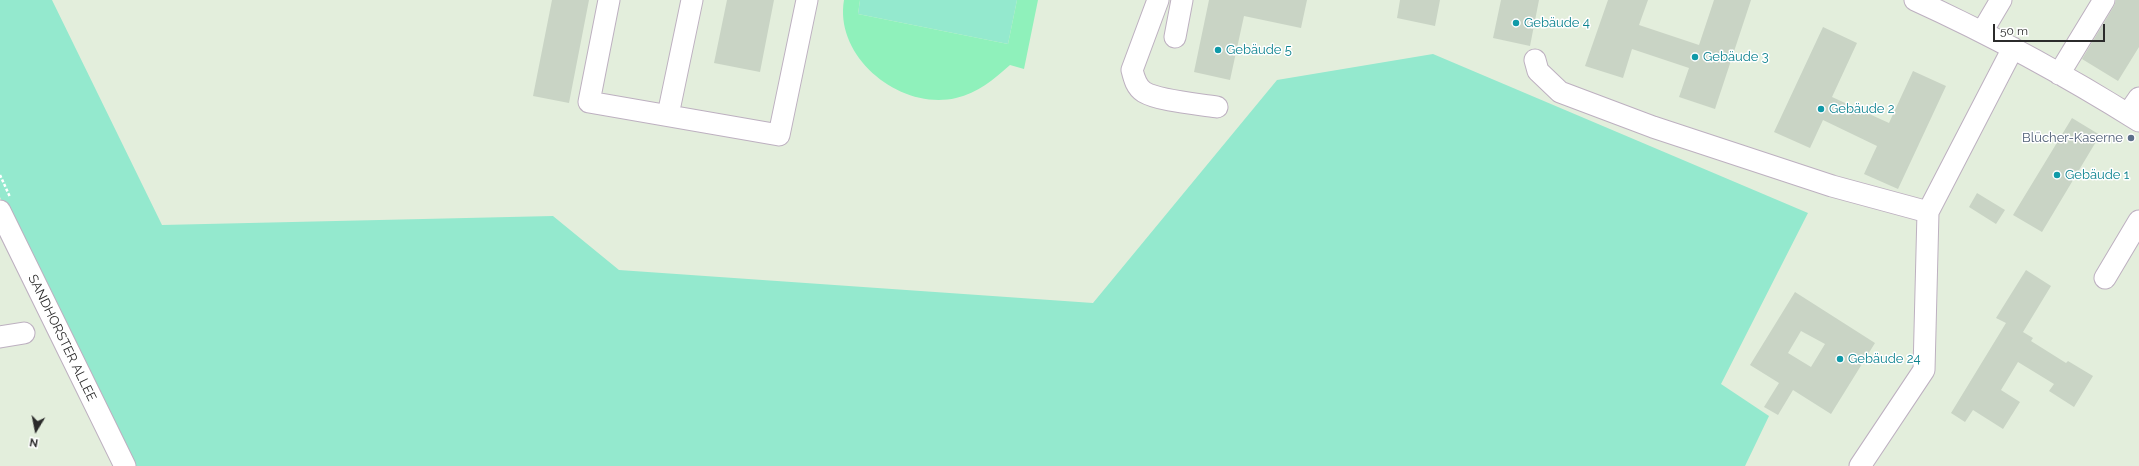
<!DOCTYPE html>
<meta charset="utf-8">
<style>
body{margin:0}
#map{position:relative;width:2139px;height:466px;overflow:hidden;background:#e3eedc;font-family:Raleway,sans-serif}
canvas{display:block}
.north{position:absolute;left:16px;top:410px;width:40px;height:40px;-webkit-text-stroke:3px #fff;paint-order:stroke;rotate:190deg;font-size:11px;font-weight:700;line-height:16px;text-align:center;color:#2b2b2b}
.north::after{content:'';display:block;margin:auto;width:14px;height:18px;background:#2b2b2b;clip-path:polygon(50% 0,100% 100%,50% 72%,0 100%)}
.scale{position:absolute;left:1993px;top:24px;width:112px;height:18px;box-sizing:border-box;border:2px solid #2b2b2b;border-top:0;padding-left:5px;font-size:12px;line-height:14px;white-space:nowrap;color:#2b2b2b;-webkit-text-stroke:3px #fff;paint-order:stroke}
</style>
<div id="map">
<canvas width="2139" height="466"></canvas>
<div class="north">N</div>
<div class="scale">50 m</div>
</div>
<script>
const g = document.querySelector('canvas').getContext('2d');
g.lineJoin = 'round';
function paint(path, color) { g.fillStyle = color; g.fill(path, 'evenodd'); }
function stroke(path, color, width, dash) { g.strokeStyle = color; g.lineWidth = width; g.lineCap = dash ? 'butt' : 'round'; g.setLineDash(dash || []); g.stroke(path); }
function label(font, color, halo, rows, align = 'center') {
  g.font = font + ' Raleway,sans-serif'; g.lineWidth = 3; g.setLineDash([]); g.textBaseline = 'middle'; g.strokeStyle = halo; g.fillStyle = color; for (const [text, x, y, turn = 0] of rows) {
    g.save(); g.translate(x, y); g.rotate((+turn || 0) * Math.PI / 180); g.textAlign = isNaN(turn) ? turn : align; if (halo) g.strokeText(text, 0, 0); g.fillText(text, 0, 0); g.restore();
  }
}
const green = new Path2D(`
 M0,0H52L162,225L553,216L619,270L1093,303L1277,80L1433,54L1808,213L1721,384L1769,416L1745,466H125L58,325L0,197Z
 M860,0H1017L1008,44L858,14Z`);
const pitch = new Path2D(`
 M844,0H860L858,14L1008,44L1017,0H1038L1024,69L1010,65C993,80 978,93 956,98C901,111 834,58 844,0Z`);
const building = new Path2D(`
 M552,0H589L569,103L533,96Z
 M727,0H774L760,72L714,63Z
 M1209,0H1307L1301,28L1244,16L1230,80L1194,72Z
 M1400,0H1440L1435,26L1397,18Z
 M1501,0H1539L1530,46L1493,38Z
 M1608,0H1648L1639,25L1699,45L1714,0H1751L1715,109L1679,97L1689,68L1632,49L1623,78L1585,66Z
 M2116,0H2139V47L2118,81L2082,59L2114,6Z
 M1823,27L1857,43L1832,97L1889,123L1913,71L1946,86L1898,189L1864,174L1877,146L1823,120L1810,148L1774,132Z
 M2072,118L2100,135L2042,232L2013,215Z
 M1977,193L2005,210L1996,224L1969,207Z
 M2026,270L2051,286L2023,332L2033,338L2031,341L2066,363L2068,361L2093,376L2074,407L2049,391L2054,384L2018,362L2001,390L2020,402L2003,429L1973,410L1965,422L1951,413L2006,323L1996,318Z
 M1795,292L1875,343L1831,414L1793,390L1778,415L1764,407L1779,383L1750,365ZM1801,331L1825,344L1811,367L1788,353Z`);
const path = new Path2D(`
 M0,175L10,197`);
const minor = new Path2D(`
 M609,0L589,102L779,135L807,0
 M1158,0L1132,70C1134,78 1136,87 1144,92C1159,101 1199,104 1217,107
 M1915,0C1992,35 2067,76 2139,121
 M1982,32L2001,0
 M1175,37L1182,0
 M1535,60L1538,71L1560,92L1653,127L1832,186L1928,212L2013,48
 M2059,74L2104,0
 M2128,114L2139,98
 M668,115L692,0
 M0,211L125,466
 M2105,278L2139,221
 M0,337L24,333
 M1860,466L1924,370L1928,212`);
const markers = [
 [1516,23,4,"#0f9aa8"],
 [1218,50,4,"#0f9aa8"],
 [1695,57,4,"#0f9aa8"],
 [1821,109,4,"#0f9aa8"],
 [2131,138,4,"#5c6f8a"],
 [2057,175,4,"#0f9aa8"],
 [1840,359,4,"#0f9aa8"]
];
const cultureNames = [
 ["Gebäude 4",1524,23],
 ["Gebäude 5",1226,50],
 ["Gebäude 3",1703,57],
 ["Gebäude 2",1829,109],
 ["Gebäude 1",2065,175],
 ["Gebäude 24",1848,359]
];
const serviceNames = [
 ["Blücher-Kaserne",2123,138]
];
const streetNames = [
 ["SANDHORSTER ALLEE",62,338,64]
];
paint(green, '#94e9ce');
paint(pitch, '#8ff1bb');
paint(building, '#c9d4c5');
stroke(minor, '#bdb0c0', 23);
stroke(path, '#fff', 2.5, [3, 2]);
stroke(minor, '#fff', 21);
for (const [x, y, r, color] of markers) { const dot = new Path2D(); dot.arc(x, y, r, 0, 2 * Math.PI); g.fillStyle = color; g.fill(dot); stroke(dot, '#fff', 1.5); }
label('13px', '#0d838f', '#fff', cultureNames, 'left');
label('13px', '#4e5e75', '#fff', serviceNames, 'right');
label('13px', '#2b2b2b', '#fff', streetNames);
</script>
